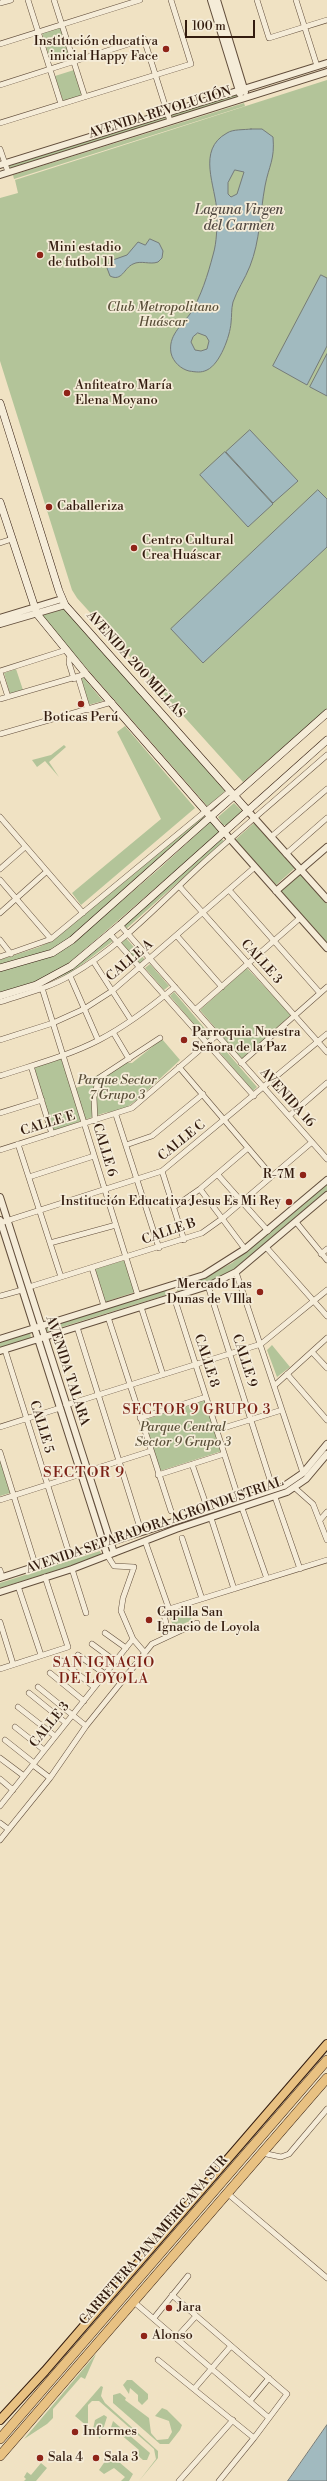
<!DOCTYPE html>
<meta charset="utf-8">
<style>
body{margin:0}
#map{position:relative;width:327px;height:2481px;overflow:hidden;background:#f0e2c3;font-family:"Libre Bodoni",serif}
canvas{display:block}
.scale{position:absolute;left:185px;top:20px;width:70px;height:18px;box-sizing:border-box;border:2px solid #331c0f;border-top:0;padding-left:5px;font-size:12px;line-height:14px;white-space:nowrap;color:#331c0f;-webkit-text-stroke:3px #f5ecd8;paint-order:stroke}
</style>
<div id="map">
<canvas width="327" height="2481"></canvas>
<div class="scale">100 m</div>
</div>
<script>
const g = document.querySelector('canvas').getContext('2d');
g.lineJoin = 'round';
function paint(path, color) { g.fillStyle = color; g.fill(path, 'evenodd'); }
function stroke(path, color, width, dash) { g.strokeStyle = color; g.lineWidth = width; g.lineCap = dash ? 'butt' : 'round'; g.setLineDash(dash || []); g.stroke(path); }
function label(font, color, halo, rows, align = 'center') {
  g.font = font + ' "Libre Bodoni",serif'; g.lineWidth = 3.5; g.setLineDash([]); g.textBaseline = 'middle'; g.strokeStyle = halo; g.fillStyle = color; for (const [text, x, y, turn = 0] of rows) {
    g.save(); g.translate(x, y); g.rotate((+turn || 0) * Math.PI / 180); g.textAlign = isNaN(turn) ? turn : align; if (halo) g.strokeText(text, 0, 0); g.fillText(text, 0, 0); g.restore();
  }
}
const green = new Path2D(`
 M61,27L70,53L50,59L42,33Z
 M74,70L82,95L63,101L55,76Z
 M327,80V709L243,782L77,598L72,590L0,361V198L18,193L15,180Z
 M237,94L238,98L172,119L171,115Z
 M244,103L245,106L14,179L13,175Z
 M166,116L167,120L10,170L9,166Z
 M64,608L225,791L208,807L40,615Z
 M16,669L23,690L10,694L4,673Z
 M83,677L103,701L88,705L81,678Z
 M125,726L195,808L81,905L72,893L161,819L117,732Z
 M64,745L66,747L49,762L59,777L45,761L37,767L32,760L51,755Z
 M234,803L242,811L227,825H223L218,817Z
 M204,816L207,819L72,938L50,950L0,966V960L39,947L51,941Z
 M212,820L221,831L69,963L40,980L0,993V971L70,945L159,869Z
 M254,823L295,868L276,885L235,840Z
 M221,838L224,841L125,930L122,926Z
 M299,873L327,904V944L279,890Z
 M110,936L113,941L72,972L42,985Z
 M126,938L146,961L141,965L121,943Z
 M150,964L169,986L164,990L145,968Z
 M247,968L291,1015L242,1059L200,1010Z
 M174,992L212,1037L208,1041L170,996Z
 M162,1039L180,1060L138,1099L123,1110L104,1113L53,1131L34,1068L62,1058L72,1089L95,1082L94,1077L122,1062L132,1063Z
 M219,1043L257,1087L253,1091L215,1047Z
 M327,1184V1193L238,1268L216,1280L177,1291V1285L207,1276L232,1263Z
 M125,1260L135,1292L105,1302L95,1269Z
 M165,1289L168,1293L166,1295L46,1332L47,1327Z
 M30,1332L31,1338L0,1348V1342Z
 M272,1345L290,1367L277,1377L267,1350Z
 M206,1400L222,1451L160,1471L144,1420Z
 M0,1460L10,1493L0,1496Z
 M100,1551L102,1556L0,1588V1583Z
 M187,1610L192,1620L174,1628L170,1618Z
 M96,2354L85,2379L81,2377L53,2409V2418L47,2424L24,2439Z
 M127,2380H132L148,2394V2399L142,2405L138,2401V2395L130,2388L129,2394L123,2385Z
 M101,2386L103,2387L101,2396L105,2403L158,2451V2458L139,2481L156,2459L154,2449L99,2401H92L88,2405V2427L75,2416Z
 M120,2393L126,2398L125,2400L149,2418L151,2433L157,2440L168,2439L172,2432L169,2421L155,2416L162,2408L167,2410L182,2425L180,2430L169,2444H160L113,2403V2395Z
 M104,2415L107,2417L100,2439L93,2429L95,2420Z
 M113,2421L150,2453L147,2460H143L136,2454L139,2450L119,2433L110,2431Z
 M112,2456L133,2474L129,2481H121L125,2477L114,2468L104,2474L99,2470L108,2457Z
 M41,2463L47,2468L36,2481H24L26,2479L24,2477L27,2472L31,2475Z`);
const water = new Path2D(`
 M251,129H262L273,137C275,160 269,165 265,186C260,213 260,241 250,266C245,279 237,290 233,302C231,310 232,315 231,323C230,336 220,364 207,370C201,373 196,372 189,371C181,369 173,362 171,353C168,336 181,326 190,314C201,297 208,274 213,255C217,242 217,226 217,213C216,186 196,150 227,133C233,129 244,130 251,129ZM235,170L244,172L237,194L231,197L228,194V183ZM198,333L206,336L209,341L207,349L201,351L195,350L191,342L193,337Z
 M150,239L159,243L163,251L162,258L158,262C150,265 141,260 133,264C124,268 122,282 110,276L107,268L110,261L127,255L138,242L145,245Z
 M321,275L327,278V346L307,385L273,366Z
 M327,354V396L310,387Z
 M250,430L298,481L273,503L226,452Z
 M225,452L273,504L248,527L200,475Z
 M318,490L327,499V547L203,663L171,629Z
 M327,2425V2481H288Z`);
const minor = new Path2D(`
 M28,0L61,104
 M54,0L85,97
 M257,0L269,38L327,20
 M296,0L317,66
 M0,3L11,0
 M0,44L140,0
 M0,85L144,39L170,121
 M0,123L191,64L171,0
 M0,149L8,172
 M0,543L12,539
 M70,654L69,663L74,679
 M0,671L66,650
 M0,672L8,697
 M78,677L88,710
 M0,699L86,674
 M0,734L112,702
 M0,817L83,913
 M271,837L327,789
 M286,854L327,818
 M0,869L25,847
 M0,880L51,939
 M179,886L327,1052
 M229,890L320,993
 M0,913L46,872
 M120,925L327,1159
 M110,934L254,1096
 M177,936L222,987
 M0,940L11,954
 M0,957L51,939L230,791
 M93,961L131,1020
 M70,976L98,1040
 M42,988L138,1296
 M0,1002C24,994 49,988 71,975C120,947 160,903 201,865C242,828 285,792 327,755
 M195,1010L300,918
 M113,1032L129,1059
 M0,1040L53,1023L84,1009L112,991L255,867
 M241,1063L327,987
 M31,1066L52,1134
 M179,1067L272,1176
 M0,1076C33,1065 68,1056 99,1040C126,1026 151,1007 175,987
 M0,1113L42,1100
 M116,1115L159,1248
 M289,1116L327,1083
 M95,1121L94,1097L99,1078L160,1038
 M18,1144L61,1277
 M126,1145L152,1136L203,1094
 M0,1150L132,1108L217,1035
 M162,1171L184,1240
 M218,1175L268,1231
 M29,1177L94,1156
 M200,1189L245,1249
 M174,1207L200,1189L248,1148
 M296,1222L327,1260
 M0,1223L162,1171L327,1034
 M50,1243L116,1225
 M266,1247L327,1316
 M321,1254L327,1249
 M92,1268L104,1306
 M236,1272L303,1473
 M208,1286L273,1489
 M29,1287L202,1233L223,1218L312,1142
 M0,1296L22,1290
 M174,1297L239,1500
 M141,1307L163,1375
 M108,1317L171,1511
 M77,1327L141,1531
 M5,1350L70,1556
 M312,1352L327,1368
 M287,1374L327,1420
 M274,1386L327,1338
 M66,1405L261,1344L327,1290
 M140,1418L206,1397
 M0,1427L60,1408
 M217,1430L282,1410
 M0,1452L36,1567
 M192,1464L208,1510
 M88,1471L151,1451
 M158,1475L224,1454
 M295,1488L313,1504L327,1540
 M275,1497L300,1569
 M0,1500L81,1474
 M242,1508L267,1579
 M211,1518L234,1589
 M320,1520L327,1512
 M182,1538L202,1599
 M145,1541L169,1609
 M107,1555L114,1566L134,1567L123,1598L121,1611L133,1639L145,1653
 M72,1569L86,1613
 M0,1570L2,1577
 M18,1586L41,1655
 M0,1622L13,1664
 M105,1633L126,1648
 M169,1635L164,1615L169,1609L327,1560
 M92,1644L115,1661
 M78,1655L105,1674
 M62,1661L94,1687
 M0,1669L68,1647L45,1577
 M50,1673L84,1701
 M38,1687L86,1726
 M29,1693L66,1723
 M18,1707L55,1736
 M15,1727L44,1750
 M5,1740L34,1763
 M0,1758L24,1776
 M33,1765L50,1778
 M0,1779L13,1790
 M0,1806L133,1639
 M0,1823L8,1829
 M0,1840L50,1778L86,1726L152,1644L197,1623
 M262,2153L281,2157L289,2154L327,2109
 M227,2193L327,2278
 M172,2295L287,2394L254,2438L219,2481
 M134,2302L269,2418
 M154,2318L188,2276
 M176,2338L196,2316
 M158,2360L254,2438
 M194,2389L231,2346
 M250,2401L269,2378
 M179,2481L233,2420`);
const tertiary = new Path2D(`
 M211,0L240,94
 M217,0L245,92
 M0,165L327,63
 M0,175L327,72
 M0,618L62,599
 M0,624L65,605
 M248,811L327,899
 M224,832L327,948
 M276,891L327,847
 M0,1197L114,1553
 M0,1220L107,1555
 M0,1339L204,1275L245,1249L327,1180
 M0,1351L208,1286L236,1272L327,1195
 M0,1578L284,1486L303,1473L327,1444
 M0,1592L72,1569L176,1529L287,1492L306,1479L327,1454`);
const secondary = new Path2D(`
 M0,403L59,591L65,605L248,811
 M0,502L37,614L86,674L224,832
 M0,968L52,953L72,940L327,713
 M0,996L36,985L71,966L120,925L327,740`);
const primary = new Path2D(`
 M0,2420L45,2371L327,2044`);
const motorway = new Path2D(`
 M0,2439L327,2060
 M0,2456L327,2078`);
const markers = [
 [166,49,4,"#8f2418"],
 [40,255,4,"#8f2418"],
 [67,393,4,"#8f2418"],
 [49,507,4,"#8f2418"],
 [134,548,4,"#8f2418"],
 [81,704,4,"#8f2418"],
 [184,1040,4,"#8f2418"],
 [303,1175,4,"#8f2418"],
 [289,1202,4,"#8f2418"],
 [260,1292,4,"#8f2418"],
 [149,1620,4,"#8f2418"],
 [169,2308,4,"#8f2418"],
 [144,2336,4,"#8f2418"],
 [75,2432,4,"#8f2418"],
 [40,2458,4,"#8f2418"],
 [96,2458,4,"#8f2418"]
];
const poiNames = [
 ["Institución educativa",158,42,"right"],
 ["inicial Happy Face",158,57,"right"],
 ["Mini estadio",48,248],
 ["de futbol 11",48,263],
 ["Anfiteatro María",75,386],
 ["Elena Moyano",75,401],
 ["Caballeriza",57,507],
 ["Centro Cultural",142,541],
 ["Crea Huáscar",142,556],
 ["Boticas Perú",81,718,"center"],
 ["Parroquia Nuestra",192,1033],
 ["Señora de la Paz",192,1048],
 ["R-7M",295,1175,"right"],
 ["Institución Educativa Jesus Es Mi Rey",281,1202,"right"],
 ["Mercado Las",252,1285,"right"],
 ["Dunas de VIlla",252,1300,"right"],
 ["Capilla San",157,1613],
 ["Ignacio de Loyola",157,1628],
 ["Jara",177,2308],
 ["Alonso",152,2336],
 ["Informes",83,2432],
 ["Sala 4",48,2458],
 ["Sala 3",104,2458]
];
const streetNames = [
 ["AVENIDA REVOLUCIÓN",160,113,-17],
 ["AVENIDA 200 MILLAS",135,665,48],
 ["CALLE A",130,961,-40],
 ["CALLE 3",261,962,48],
 ["AVENIDA 16",287,1098,48],
 ["CALLE E",48,1124,-17],
 ["CALLE C",182,1141,-39],
 ["CALLE 6",104,1150,73],
 ["CALLE B",169,1232,-19],
 ["CALLE 8",206,1361,72],
 ["CALLE 9",244,1361,72],
 ["AVENIDA TALARA",67,1371,72],
 ["CALLE 5",41,1427,73],
 ["AVENIDA SEPARADORA AGROINDUSTRIAL",155,1526,-19],
 ["CALLE 3",50,1725,-51],
 ["CARRETERA PANAMERICANA SUR",154,2241,-49]
];
const parkNames = [
 ["Club Metropolitano",163,308],
 ["Huáscar",163,323],
 ["Parque Sector",117,1081],
 ["7 Grupo 3",117,1096],
 ["Parque Central",183,1428],
 ["Sector 9 Grupo 3",183,1443]
];
const waterNames = [
 ["Laguna Virgen",239,211],
 ["del Carmen",239,227]
];
const neighbourhoodNames = [
 ["SECTOR 9 GRUPO 3",197,1411],
 ["SAN IGNACIO",104,1664],
 ["DE LOYOLA",104,1680]
];
const quarterNames = [
 ["SECTOR 9",84,1473]
];
paint(green, '#b3c499');
paint(water, '#a1babf');
stroke(water, '#757b79', 1);
stroke(minor, '#624e3c', 6);
stroke(tertiary, '#624e3c', 8);
stroke(secondary, '#331c0f', 8);
stroke(primary, '#331c0f', 10);
stroke(motorway, '#331c0f', 10);
stroke(minor, '#f5ecd8', 5);
stroke(tertiary, '#f5ecd8', 6);
stroke(secondary, '#f5ecd8', 7);
stroke(primary, '#e8c182', 8);
stroke(motorway, '#e8c182', 9);
for (const [x, y, r, color] of markers) { const dot = new Path2D(); dot.arc(x, y, r, 0, 2 * Math.PI); g.fillStyle = color; g.fill(dot); stroke(dot, '#f5ecd8', 1.5); }
label('13px', '#331c0f', '#f5ecd8', poiNames, 'left');
label('13px', '#331c0f', '#f5ecd8', streetNames);
label('italic 13px', '#594e38', '#f5ecd8', parkNames);
label('italic 14px', '#544b44', '#f5ecd8', waterNames);
g.letterSpacing = '1px';
label('14px', '#7a1f14', '#f5ecd8', neighbourhoodNames);
g.letterSpacing = '0px';
g.letterSpacing = '1px';
label('15px', '#7a1f14', '#f5ecd8', quarterNames);
g.letterSpacing = '0px';
</script>
